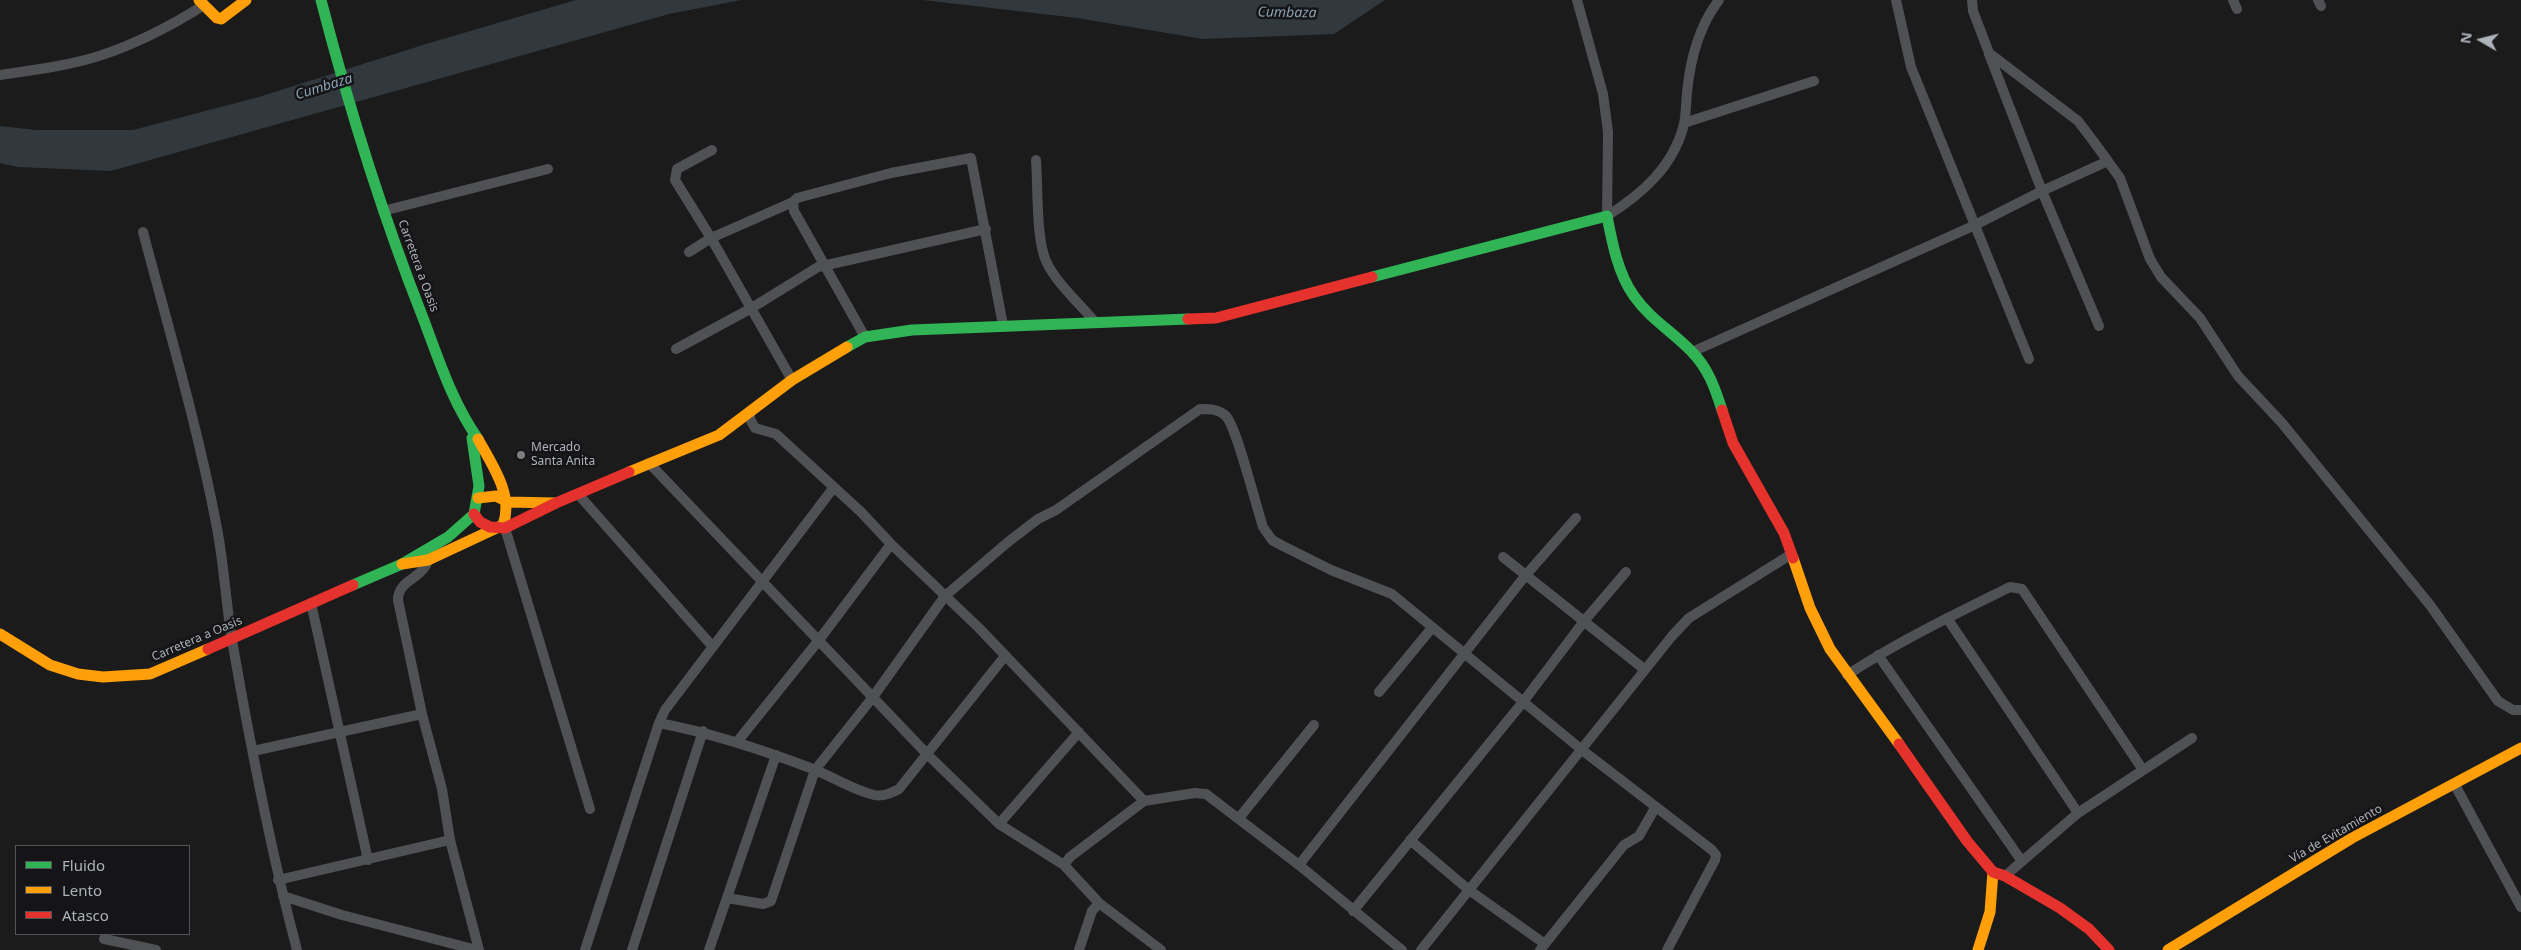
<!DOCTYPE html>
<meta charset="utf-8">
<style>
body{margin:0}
#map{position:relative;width:2521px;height:950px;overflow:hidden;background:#1b1b1b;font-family:"Noto Sans",sans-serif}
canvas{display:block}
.legend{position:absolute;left:15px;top:845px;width:175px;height:90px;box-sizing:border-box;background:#151517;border:1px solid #525458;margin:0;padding:6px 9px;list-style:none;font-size:15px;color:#aeb2ba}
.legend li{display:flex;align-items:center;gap:10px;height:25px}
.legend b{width:25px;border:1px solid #525458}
.north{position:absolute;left:2456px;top:15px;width:50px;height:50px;-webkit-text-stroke:4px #151517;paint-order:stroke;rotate:278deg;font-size:14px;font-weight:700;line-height:20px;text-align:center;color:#aeb2ba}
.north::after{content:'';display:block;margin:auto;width:18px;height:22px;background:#aeb2ba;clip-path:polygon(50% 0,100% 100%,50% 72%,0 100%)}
</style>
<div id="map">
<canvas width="2521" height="950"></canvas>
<ul class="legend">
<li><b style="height:6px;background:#30b455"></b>Fluido</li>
<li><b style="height:6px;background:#ff9f0a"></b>Lento</li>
<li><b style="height:6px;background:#e5322d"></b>Atasco</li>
</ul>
<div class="north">N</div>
</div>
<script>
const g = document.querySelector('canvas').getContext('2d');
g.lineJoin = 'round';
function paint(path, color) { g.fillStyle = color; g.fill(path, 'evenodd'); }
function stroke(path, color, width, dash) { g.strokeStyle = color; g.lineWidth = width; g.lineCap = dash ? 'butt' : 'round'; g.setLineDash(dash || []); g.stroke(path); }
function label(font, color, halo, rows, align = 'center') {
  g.font = font + ' "Noto Sans",sans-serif'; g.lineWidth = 5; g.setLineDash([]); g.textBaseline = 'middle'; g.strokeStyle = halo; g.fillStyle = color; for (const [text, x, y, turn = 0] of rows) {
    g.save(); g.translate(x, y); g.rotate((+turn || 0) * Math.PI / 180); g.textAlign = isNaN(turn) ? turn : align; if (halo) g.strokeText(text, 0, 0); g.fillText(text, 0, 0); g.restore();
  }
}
const water = new Path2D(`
 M576,0H741L669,14L111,171L18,167L0,163V126L36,130H133L259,97L426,44Z
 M923,0H1385L1334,34L1203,39L1077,18Z`);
const street = new Path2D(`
 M1577,0L1603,94L1608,132L1607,216
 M1896,0L1911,67L2029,359
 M1972,0L1973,11L1989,53L2078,121L2094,142L2120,178L2150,259L2161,277L2200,318L2238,376L2282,423L2430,605L2498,701L2513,710H2521
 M2233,0L2237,9
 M2318,0L2321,6
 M1989,54L2042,191L2099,326
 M0,75C33,70 67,66 99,56C136,44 171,26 204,5
 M1684,123L1814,81
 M712,150L677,169L675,180L711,238L792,380
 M1036,160C1038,186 1036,239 1046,261C1056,283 1079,303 1095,322
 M383,211L548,169
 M1607,216C1642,194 1674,166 1684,124C1686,114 1686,103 1687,93C1690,61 1699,26 1719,0
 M143,232C169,330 198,428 217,528C224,565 226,603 232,640C250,744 270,848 297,950
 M689,252L711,238L793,202
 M865,337L794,211L793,202L797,198L891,173L971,158L1003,325
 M676,349L750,309L818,267L986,229
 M1692,352L1973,226L2042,191L2108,161
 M750,411V419L755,428L776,434L861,512L891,544L979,628L1144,801L1195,793L1206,794L1299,865L1402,950
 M649,463L927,754L999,824L1064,865L1099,903L1161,950
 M578,494L713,647
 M505,528L590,809
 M1503,557L1644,669
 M428,560C422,580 398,579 398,600L422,714L442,789L450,840L479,950
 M311,603L368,860
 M1947,618L2078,813
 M1878,655L2021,860
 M1847,675C1899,641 1955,614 2010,587L2022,589L2143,770
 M1379,692L1431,629
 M659,723C712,733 763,750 813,769C833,777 853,790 874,795C883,797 891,793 899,789L1005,656
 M737,742L819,640L891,544
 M253,751L422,714
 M2455,785L2521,907
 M1239,818L1314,725
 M999,824L1079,732
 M1410,840L1469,890L1545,944
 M1064,865L1070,857L1144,801
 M1299,865L1525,576L1576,518
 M2005,876L2078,813L2192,738
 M278,880L450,840
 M283,896L342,915L477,950
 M727,898L763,904L771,901L815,770L873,697L945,596L1008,542L1038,519L1056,510L1200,409C1209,409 1219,409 1226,416C1237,428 1256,506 1263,527L1272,540L1283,546L1331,570L1392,594L1582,750L1712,850L1716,855L1715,860L1667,950
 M1353,911L1523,702L1585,620L1626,572
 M104,939L156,950
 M585,950L659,723L665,710L834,487
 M632,950L703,731
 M709,950L776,755
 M1079,950L1092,911L1099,903
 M1421,950L1672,636L1689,618L1790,555
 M1540,950L1624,845L1639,836L1655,808`);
const fast = new Path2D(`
 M321,0C349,108 382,214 423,318C439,360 452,402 478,439
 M1372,277L1607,216C1612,242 1618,274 1634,296C1650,319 1673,332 1692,352C1708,368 1715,388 1722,410
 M847,347L865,337L912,330L1188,319
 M353,585L402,564L448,537L474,514L479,486L472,438`);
const slow = new Path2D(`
 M199,0L217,18L221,19L246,0
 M629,472L719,435L792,380L847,347
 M478,498L496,496L508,502L555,503
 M1793,558L1810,608L1830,649L1899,744
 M402,564L428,560L503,525C514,495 492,465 478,439
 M0,634L50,665L78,674L103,677L150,674L208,649
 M1978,950L1990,912L1993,872
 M2168,950L2352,838L2521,748`);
const jam = new Path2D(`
 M1188,319L1216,318L1372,277
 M1722,410L1733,443L1784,533L1793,558
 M474,514L480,522L490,527L505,528L556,503L629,472
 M208,649L353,585
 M1899,744L1967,841L1993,872L2005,876L2060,908L2089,929L2109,950`);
const markers = [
 [521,455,5,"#7b7d82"]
];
const streetNames = [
 ["Carretera a Oasis",418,266,70],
 ["Carretera a Oasis",197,639,-23],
 ["Vía de Evitamiento",2336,834,-30]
];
const poiNames = [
 ["Mercado",531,448],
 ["Santa Anita",531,462]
];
const waterNames = [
 ["Cumbaza",1287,13,1],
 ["Cumbaza",324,87,-17]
];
paint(water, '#31393e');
stroke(street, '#505154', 10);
stroke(fast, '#30b455', 11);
stroke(slow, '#ff9f0a', 11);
stroke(jam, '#e5322d', 11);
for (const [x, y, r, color] of markers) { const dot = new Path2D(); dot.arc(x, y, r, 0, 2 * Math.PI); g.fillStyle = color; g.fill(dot); stroke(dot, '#151517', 2); }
label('12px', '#aeb2ba', '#151517', streetNames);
label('12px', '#aeb2ba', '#151517', poiNames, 'left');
label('italic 14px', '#89a0b1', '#151517', waterNames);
</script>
